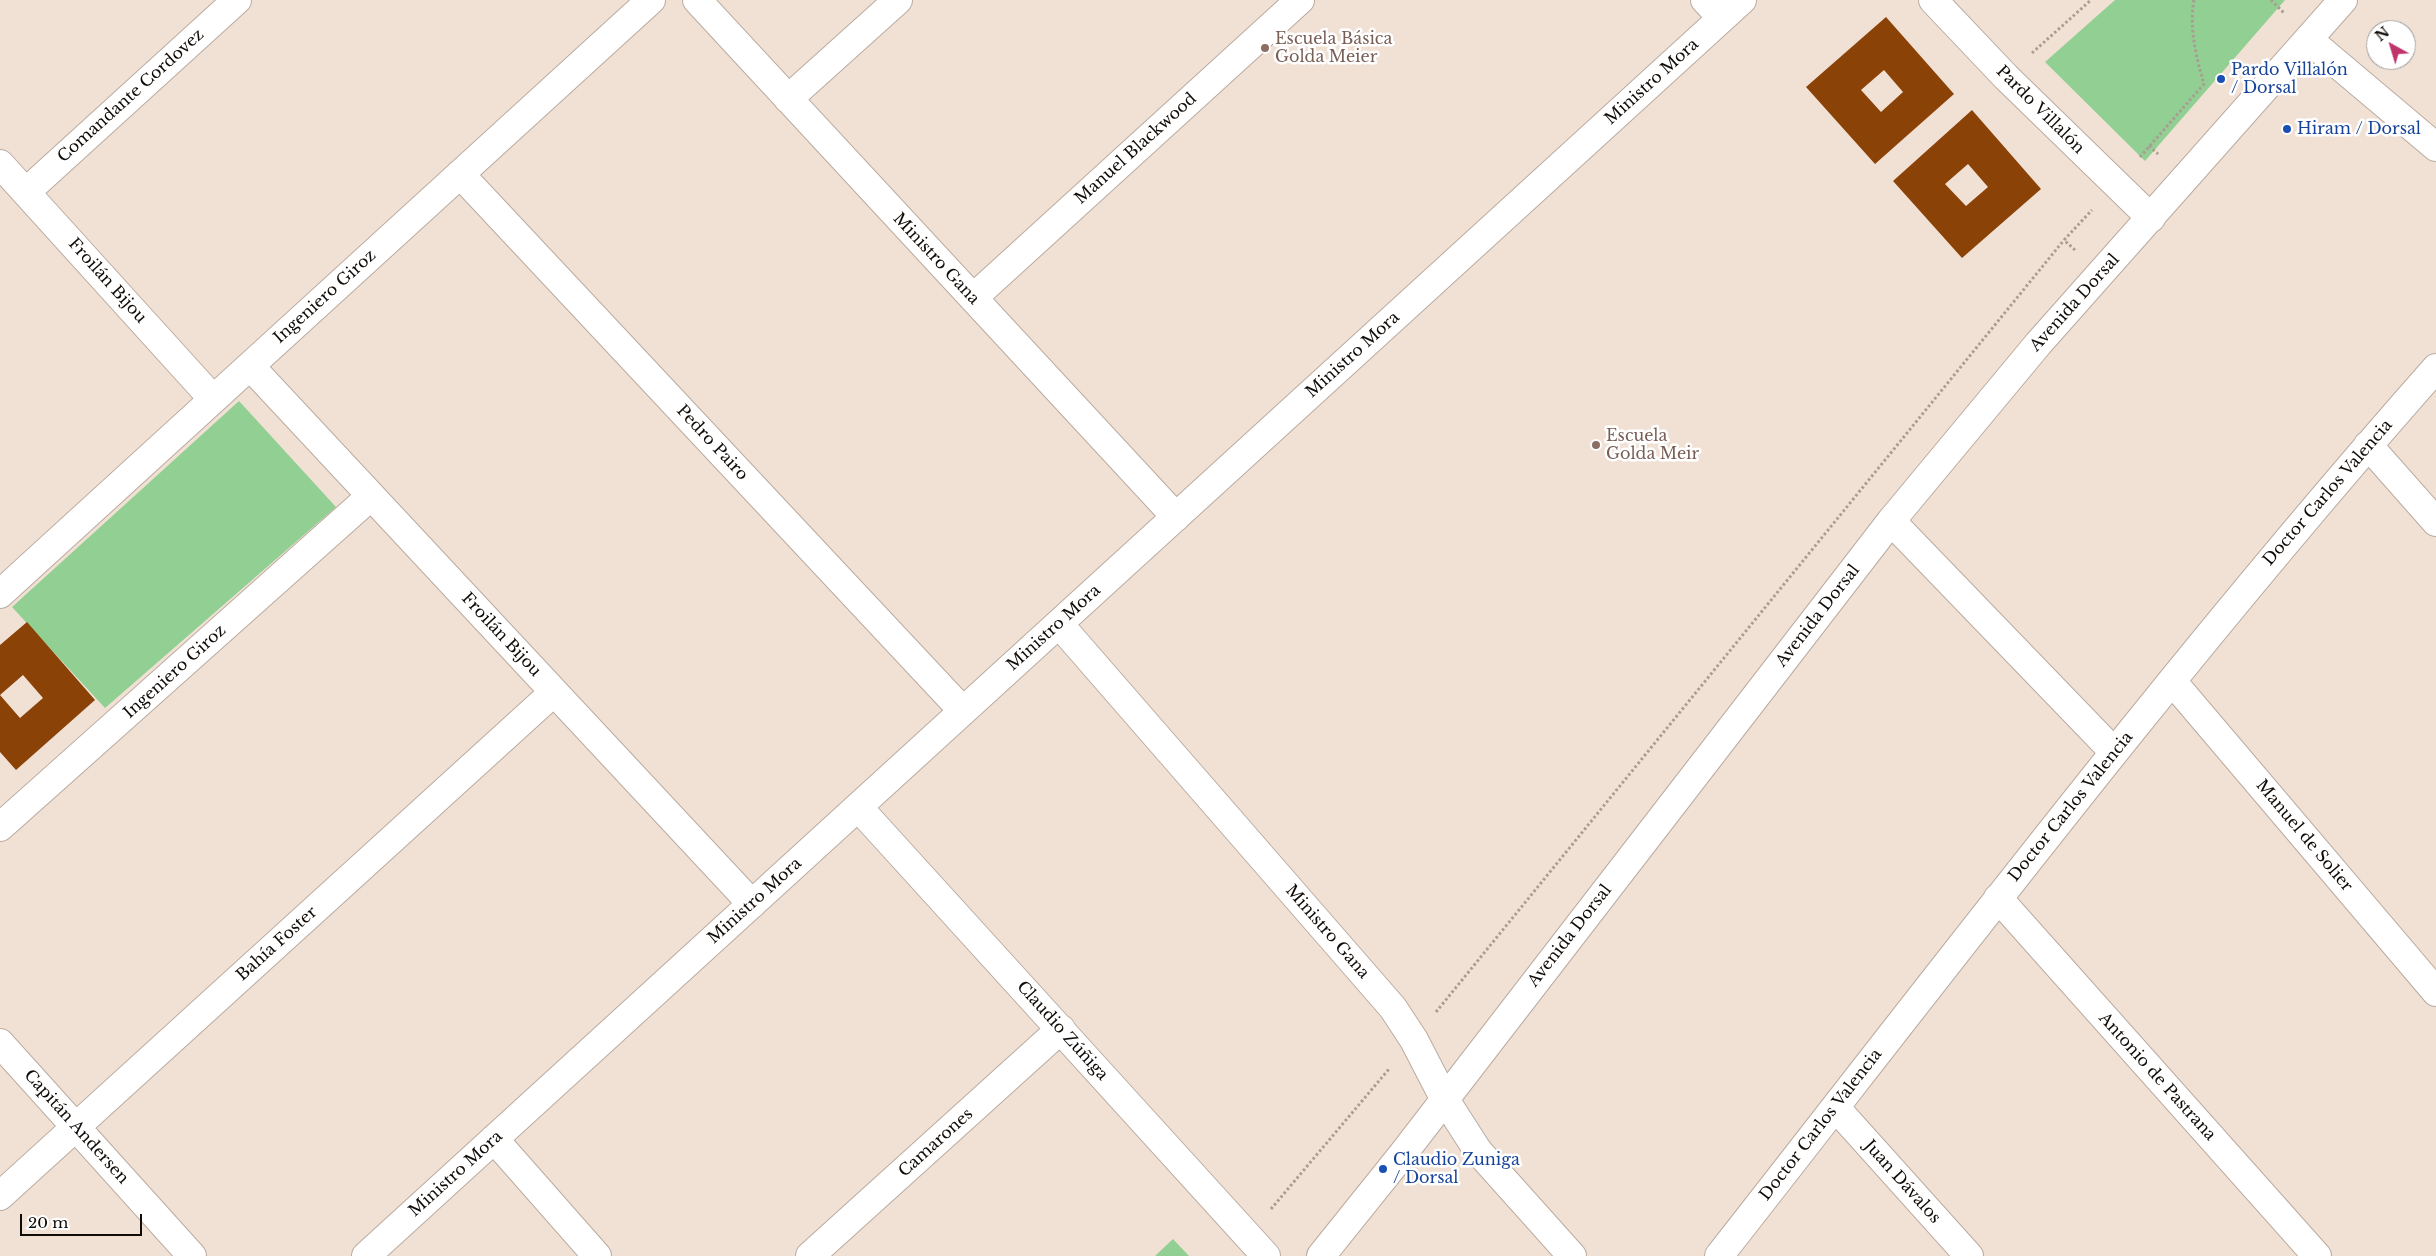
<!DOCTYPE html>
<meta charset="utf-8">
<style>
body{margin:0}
#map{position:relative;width:2436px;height:1256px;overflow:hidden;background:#f1e1d5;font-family:"Libre Baskerville",serif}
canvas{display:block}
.north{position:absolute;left:2366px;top:20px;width:50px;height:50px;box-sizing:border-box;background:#fff;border:1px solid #9f9d9c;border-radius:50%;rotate:321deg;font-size:14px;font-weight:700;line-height:20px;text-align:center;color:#100b07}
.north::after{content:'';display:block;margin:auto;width:18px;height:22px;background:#be346b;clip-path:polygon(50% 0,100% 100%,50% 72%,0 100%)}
.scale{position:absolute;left:20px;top:1214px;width:122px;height:22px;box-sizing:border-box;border:2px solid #100b07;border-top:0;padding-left:6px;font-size:15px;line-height:18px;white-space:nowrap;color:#100b07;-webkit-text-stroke:4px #fff;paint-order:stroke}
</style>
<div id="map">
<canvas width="2436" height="1256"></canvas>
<div class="north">N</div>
<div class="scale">20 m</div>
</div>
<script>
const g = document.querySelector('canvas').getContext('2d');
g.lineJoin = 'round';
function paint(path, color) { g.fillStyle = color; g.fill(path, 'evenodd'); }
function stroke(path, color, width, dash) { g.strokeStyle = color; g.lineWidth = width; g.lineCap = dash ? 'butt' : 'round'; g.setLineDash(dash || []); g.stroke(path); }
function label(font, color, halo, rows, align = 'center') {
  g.font = font + ' "Libre Baskerville",serif'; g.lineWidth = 5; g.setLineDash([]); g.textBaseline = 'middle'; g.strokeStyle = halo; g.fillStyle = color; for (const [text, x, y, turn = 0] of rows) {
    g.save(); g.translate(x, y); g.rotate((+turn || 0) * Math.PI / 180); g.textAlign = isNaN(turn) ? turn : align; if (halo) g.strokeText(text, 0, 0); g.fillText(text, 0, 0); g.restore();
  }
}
const green = new Path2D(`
 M2115,0H2285L2145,161L2045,62Z
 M239,401L336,507L105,708L12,607Z
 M1173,1239L1189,1256H1155Z`);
const building = new Path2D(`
 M1886,17L1954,94L1875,164L1806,87ZM1884,70L1903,92L1881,112L1861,90Z
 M1972,110L2041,189L1962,258L1893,181ZM1968,164L1988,187L1966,206L1945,184Z
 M27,622L95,700L16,770L0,752V645ZM23,675L43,698L20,718L0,695Z`);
const path = new Path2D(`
 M2271,0L2285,14
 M2032,53L2091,0
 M2149,146L2158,154
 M2140,157L2204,84C2196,57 2189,28 2194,0
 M2075,250L2064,240L2092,210
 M1436,1012L2064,240
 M1271,1209L1389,1069`);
const minor = new Path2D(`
 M697,0L1176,517
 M1705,0L1722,18
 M1933,0L2006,77L2151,218
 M2309,40L2436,147
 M788,99L898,0
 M0,164L213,399
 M460,174L963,711
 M26,192L237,0
 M973,298L1300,0
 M250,366L752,904
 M2368,445L2436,522
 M1891,521L2114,752
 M0,594L651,0
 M1059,624L1393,1008L1414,1040L1444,1098L1478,1151L1572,1256
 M2172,681L2436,992
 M858,807L1266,1256
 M0,827L371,496
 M1998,898L2317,1256
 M0,1043L192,1256
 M1836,1108L1969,1256
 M494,1139L597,1256
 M0,1196L554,692
 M366,1256L1742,0
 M810,1256L1061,1029
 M1719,1256C1954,956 2184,653 2436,368`);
const tertiary = new Path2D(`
 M1321,1256L1402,1155L1891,521L2038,344L2343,0`);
const markers = [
 [1265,48,5,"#8d6e63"],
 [2221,79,5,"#1a4fb4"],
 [2287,129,5,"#1a4fb4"],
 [1596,445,5,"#8d6e63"],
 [1383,1169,5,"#1a4fb4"]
];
const educationNames = [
 ["Escuela Básica",1275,39],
 ["Golda Meier",1275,57],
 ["Escuela",1606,436],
 ["Golda Meir",1606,454]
];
const transitNames = [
 ["Pardo Villalón",2231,70],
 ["/ Dorsal",2231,88],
 ["Hiram / Dorsal",2297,129],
 ["Claudio Zuniga",1393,1160],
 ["/ Dorsal",1393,1178]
];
const streetNames = [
 ["Ministro Mora",1652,82,-42],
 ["Comandante Cordovez",131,96,-42],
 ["Pardo Villalón",2040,110,45],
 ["Manuel Blackwood",1136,149,-42],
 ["Ministro Gana",936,259,47],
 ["Froilán Bijou",107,281,48],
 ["Ingeniero Giroz",325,297,-42],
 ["Avenida Dorsal",2075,303,-48],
 ["Ministro Mora",1353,355,-42],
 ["Pedro Pairo",712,443,47],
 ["Doctor Carlos Valencia",2328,493,-49],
 ["Avenida Dorsal",1818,616,-52],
 ["Ministro Mora",1054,628,-42],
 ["Froilán Bijou",501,635,47],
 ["Ingeniero Giroz",175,672,-42],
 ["Doctor Carlos Valencia",2071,807,-51],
 ["Manuel de Solier",2304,836,50],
 ["Ministro Mora",755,901,-42],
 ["Ministro Gana",1327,932,49],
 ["Avenida Dorsal",1570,936,-52],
 ["Bahía Foster",277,944,-42],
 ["Claudio Zúñiga",1062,1031,48],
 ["Antonio de Pastrana",2157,1077,48],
 ["Doctor Carlos Valencia",1821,1125,-52],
 ["Capitán Andersen",76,1127,48],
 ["Camarones",936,1143,-42],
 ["Ministro Mora",456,1174,-42],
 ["Juan Dávalos",1902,1182,48]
];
paint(green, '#91cf92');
paint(building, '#8b4206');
stroke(minor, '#baaba0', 30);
stroke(tertiary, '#baaba0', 30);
stroke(path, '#a99d93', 3, [2.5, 2.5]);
stroke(minor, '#fff', 28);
stroke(tertiary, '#fff', 28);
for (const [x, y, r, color] of markers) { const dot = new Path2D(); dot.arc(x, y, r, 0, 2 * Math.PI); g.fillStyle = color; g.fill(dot); stroke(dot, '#fff', 2); }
label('16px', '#785e54', '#fff', educationNames, 'left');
label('16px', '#164399', '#fff', transitNames, 'left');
label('16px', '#100b07', '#fff', streetNames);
</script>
